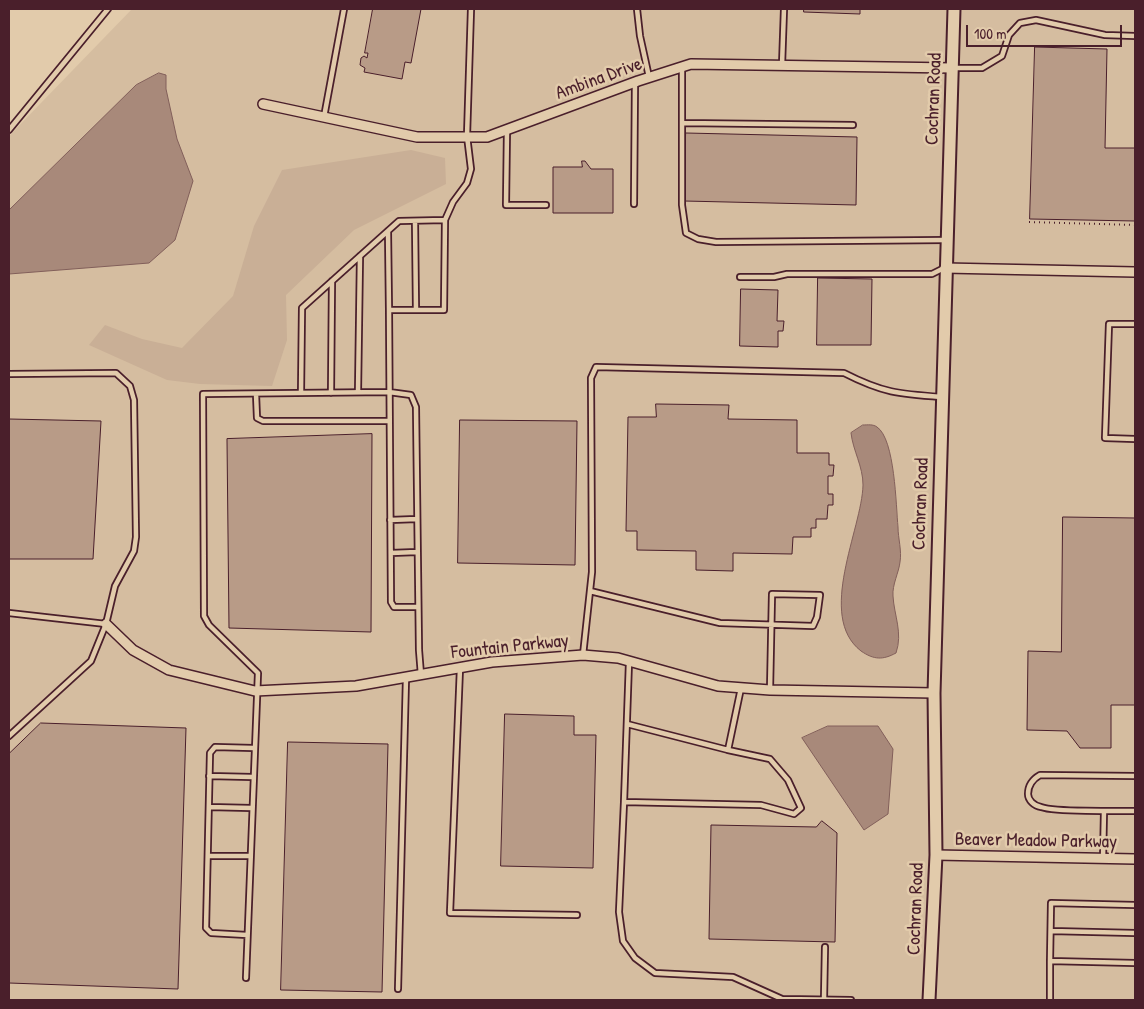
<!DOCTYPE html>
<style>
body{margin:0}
#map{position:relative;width:1144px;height:1009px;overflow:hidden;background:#e2cbab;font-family:"Patrick Hand",sans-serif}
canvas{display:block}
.frame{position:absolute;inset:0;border:10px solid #4a1f2b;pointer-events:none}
.scale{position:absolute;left:966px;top:25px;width:156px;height:22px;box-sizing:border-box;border:2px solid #4a1f2b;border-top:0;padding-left:6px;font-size:15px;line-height:18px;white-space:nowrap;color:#4a1f2b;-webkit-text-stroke:4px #e2cbab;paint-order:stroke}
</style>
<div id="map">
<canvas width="1144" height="1009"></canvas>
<div class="frame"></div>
<div class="scale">100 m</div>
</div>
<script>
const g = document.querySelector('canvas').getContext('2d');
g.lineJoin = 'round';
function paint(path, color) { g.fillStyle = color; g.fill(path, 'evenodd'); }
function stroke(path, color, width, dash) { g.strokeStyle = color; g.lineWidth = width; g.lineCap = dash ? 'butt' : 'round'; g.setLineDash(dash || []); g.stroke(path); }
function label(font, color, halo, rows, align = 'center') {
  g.font = font + ' "Patrick Hand",sans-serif'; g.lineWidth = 5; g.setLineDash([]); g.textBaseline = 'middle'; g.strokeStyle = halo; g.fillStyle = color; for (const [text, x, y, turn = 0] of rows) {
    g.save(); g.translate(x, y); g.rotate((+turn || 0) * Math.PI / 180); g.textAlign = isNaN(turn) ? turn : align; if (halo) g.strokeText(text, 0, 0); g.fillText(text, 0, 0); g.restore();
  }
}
const built = new Path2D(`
 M132,9H1135V1000H9V136Z`);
const green = new Path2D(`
 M411,150L445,158L446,184L354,230L286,295L287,340L272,386L200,384L167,380L89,345L105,325L142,339L182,348L233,296L254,226L282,170Z`);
const water = new Path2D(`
 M159,73L166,75V89L177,139L193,181L175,240L149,263L9,274V210L136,85Z
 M863,425C868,425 873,424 877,427C895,439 896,506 898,527C898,538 902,551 900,562C899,572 892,585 893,596C894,615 903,633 896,653C883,660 874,660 861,651C816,616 862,529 863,485C863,466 853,451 851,433Z
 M828,726H878L893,749L888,814L864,830L802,738Z`);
const building = new Path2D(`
 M373,9H421L411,63L405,62L402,79L364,72L365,68L360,65L361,58L364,56L367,58L368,53H365Z
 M804,9H860V14L804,12Z
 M1035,47L1107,49L1105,148H1135V221L1030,219Z
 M686,133L857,137L856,205L684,201Z
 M582,161H585L591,169H613V213H553V167H582Z
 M818,278L872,279L871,345H817Z
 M741,289L778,290L777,321H784L783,331H778V347L740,346Z
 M656,404L729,405L728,419L797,420V453H829V465H834L833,476H828V494H833V505H828L827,519H816V528H811V537H793L792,554L733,553V571L696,570V551L637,550V531H626L628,417H656Z
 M9,419L101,421L93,559H9Z
 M460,420L577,421L575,565L458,563Z
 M372,434L371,632L229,628L227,439Z
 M1063,517L1135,518V705H1111V748H1080L1067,731L1027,730L1028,651L1061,652Z
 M505,714L574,716V735H596L593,868L501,866Z
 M41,723L186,728L178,989L9,983V754Z
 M288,742L388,744L382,992L281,990Z
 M822,821L837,833L835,942L709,939L711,825L816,827Z`);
const path = new Path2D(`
 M1029,222L1135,225`);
const service = new Path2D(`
 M637,9L640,36L649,77
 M782,65L784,9
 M682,67V205L686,233L698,239L716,242L946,240
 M952,68H982L1002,56L1009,35L1020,23L1036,20L1105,35L1135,36
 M324,117L344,9
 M682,123L853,125
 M9,130L108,9
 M507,130L506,205H546
 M634,204L635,82
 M415,221L416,310
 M388,231L389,310
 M740,277H774L787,274H932L944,268
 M1135,324H1109L1105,438L1135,439
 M9,374L116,373L130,386L134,400L136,537L134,551L115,586L106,624L91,661L9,736
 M358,392L360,256
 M301,393L302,308L399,221L445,220L453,202L467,183L471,169L467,136L471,9
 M331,393L332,281
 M256,394L257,418L263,421H389
 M390,520L417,519
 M391,553L417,552
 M590,591L720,623L813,626L817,617L820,595L772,594L770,690
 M418,607H394L391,602L389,310H444L445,220
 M9,613L106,624
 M583,655L592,572L591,378L596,367L844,373C883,393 899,394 942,397
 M629,662L624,802L761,805L794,814L801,808L788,780L770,759L728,750L741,688
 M460,668L450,913L577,915
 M627,724L728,750
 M209,776L252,777
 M624,802L619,912L623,941L635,958L655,973L733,977L782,999L851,1000
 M209,807L251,808
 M1104,811H1135
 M208,856H250
 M1103,859L1104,811C1088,810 1055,812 1041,807C1034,806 1028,800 1028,794C1028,785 1033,779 1040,775L1135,776
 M1051,931L1135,933
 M247,935L211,933L206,928L210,753L215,747L253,748
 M1050,961L1051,903L1135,905
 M246,978L258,673L209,625L204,616L203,394L389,392L411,395L416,407L419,650L421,675
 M398,989L406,678
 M824,999L825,947
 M1050,1000V961L1135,963`);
const minor = new Path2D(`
 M263,104L417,137H487L638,81L691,64L952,68
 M945,268L1135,272
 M106,624L133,650L169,670L255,691L356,686L492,662L583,655L618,658L718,686L770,690L934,693
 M936,855L1135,859`);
const tertiary = new Path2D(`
 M929,1000L936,855L934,693L954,9`);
const streetNames = [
 ["Ambina Drive",599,79,-20],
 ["Cochran Road",934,99,-88],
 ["Cochran Road",921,504,-88],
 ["Fountain Parkway",510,647,-6],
 ["Beaver Meadow Parkway",1036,841,1],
 ["Cochran Road",916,909,-88]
];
paint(built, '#d5bda0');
paint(green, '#c9af96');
paint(water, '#a8897a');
stroke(water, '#825f5a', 1);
paint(building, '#b89b87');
stroke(building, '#4a1f2b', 1);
stroke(service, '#4a1f2b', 8);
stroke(minor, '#4a1f2b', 12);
stroke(tertiary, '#4a1f2b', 15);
stroke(path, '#4a1f2b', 2, [1, 4]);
stroke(service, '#e2cbab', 4.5);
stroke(minor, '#e2cbab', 9);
stroke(tertiary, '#e2cbab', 11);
label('19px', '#4a1f2b', '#e2cbab', streetNames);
</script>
